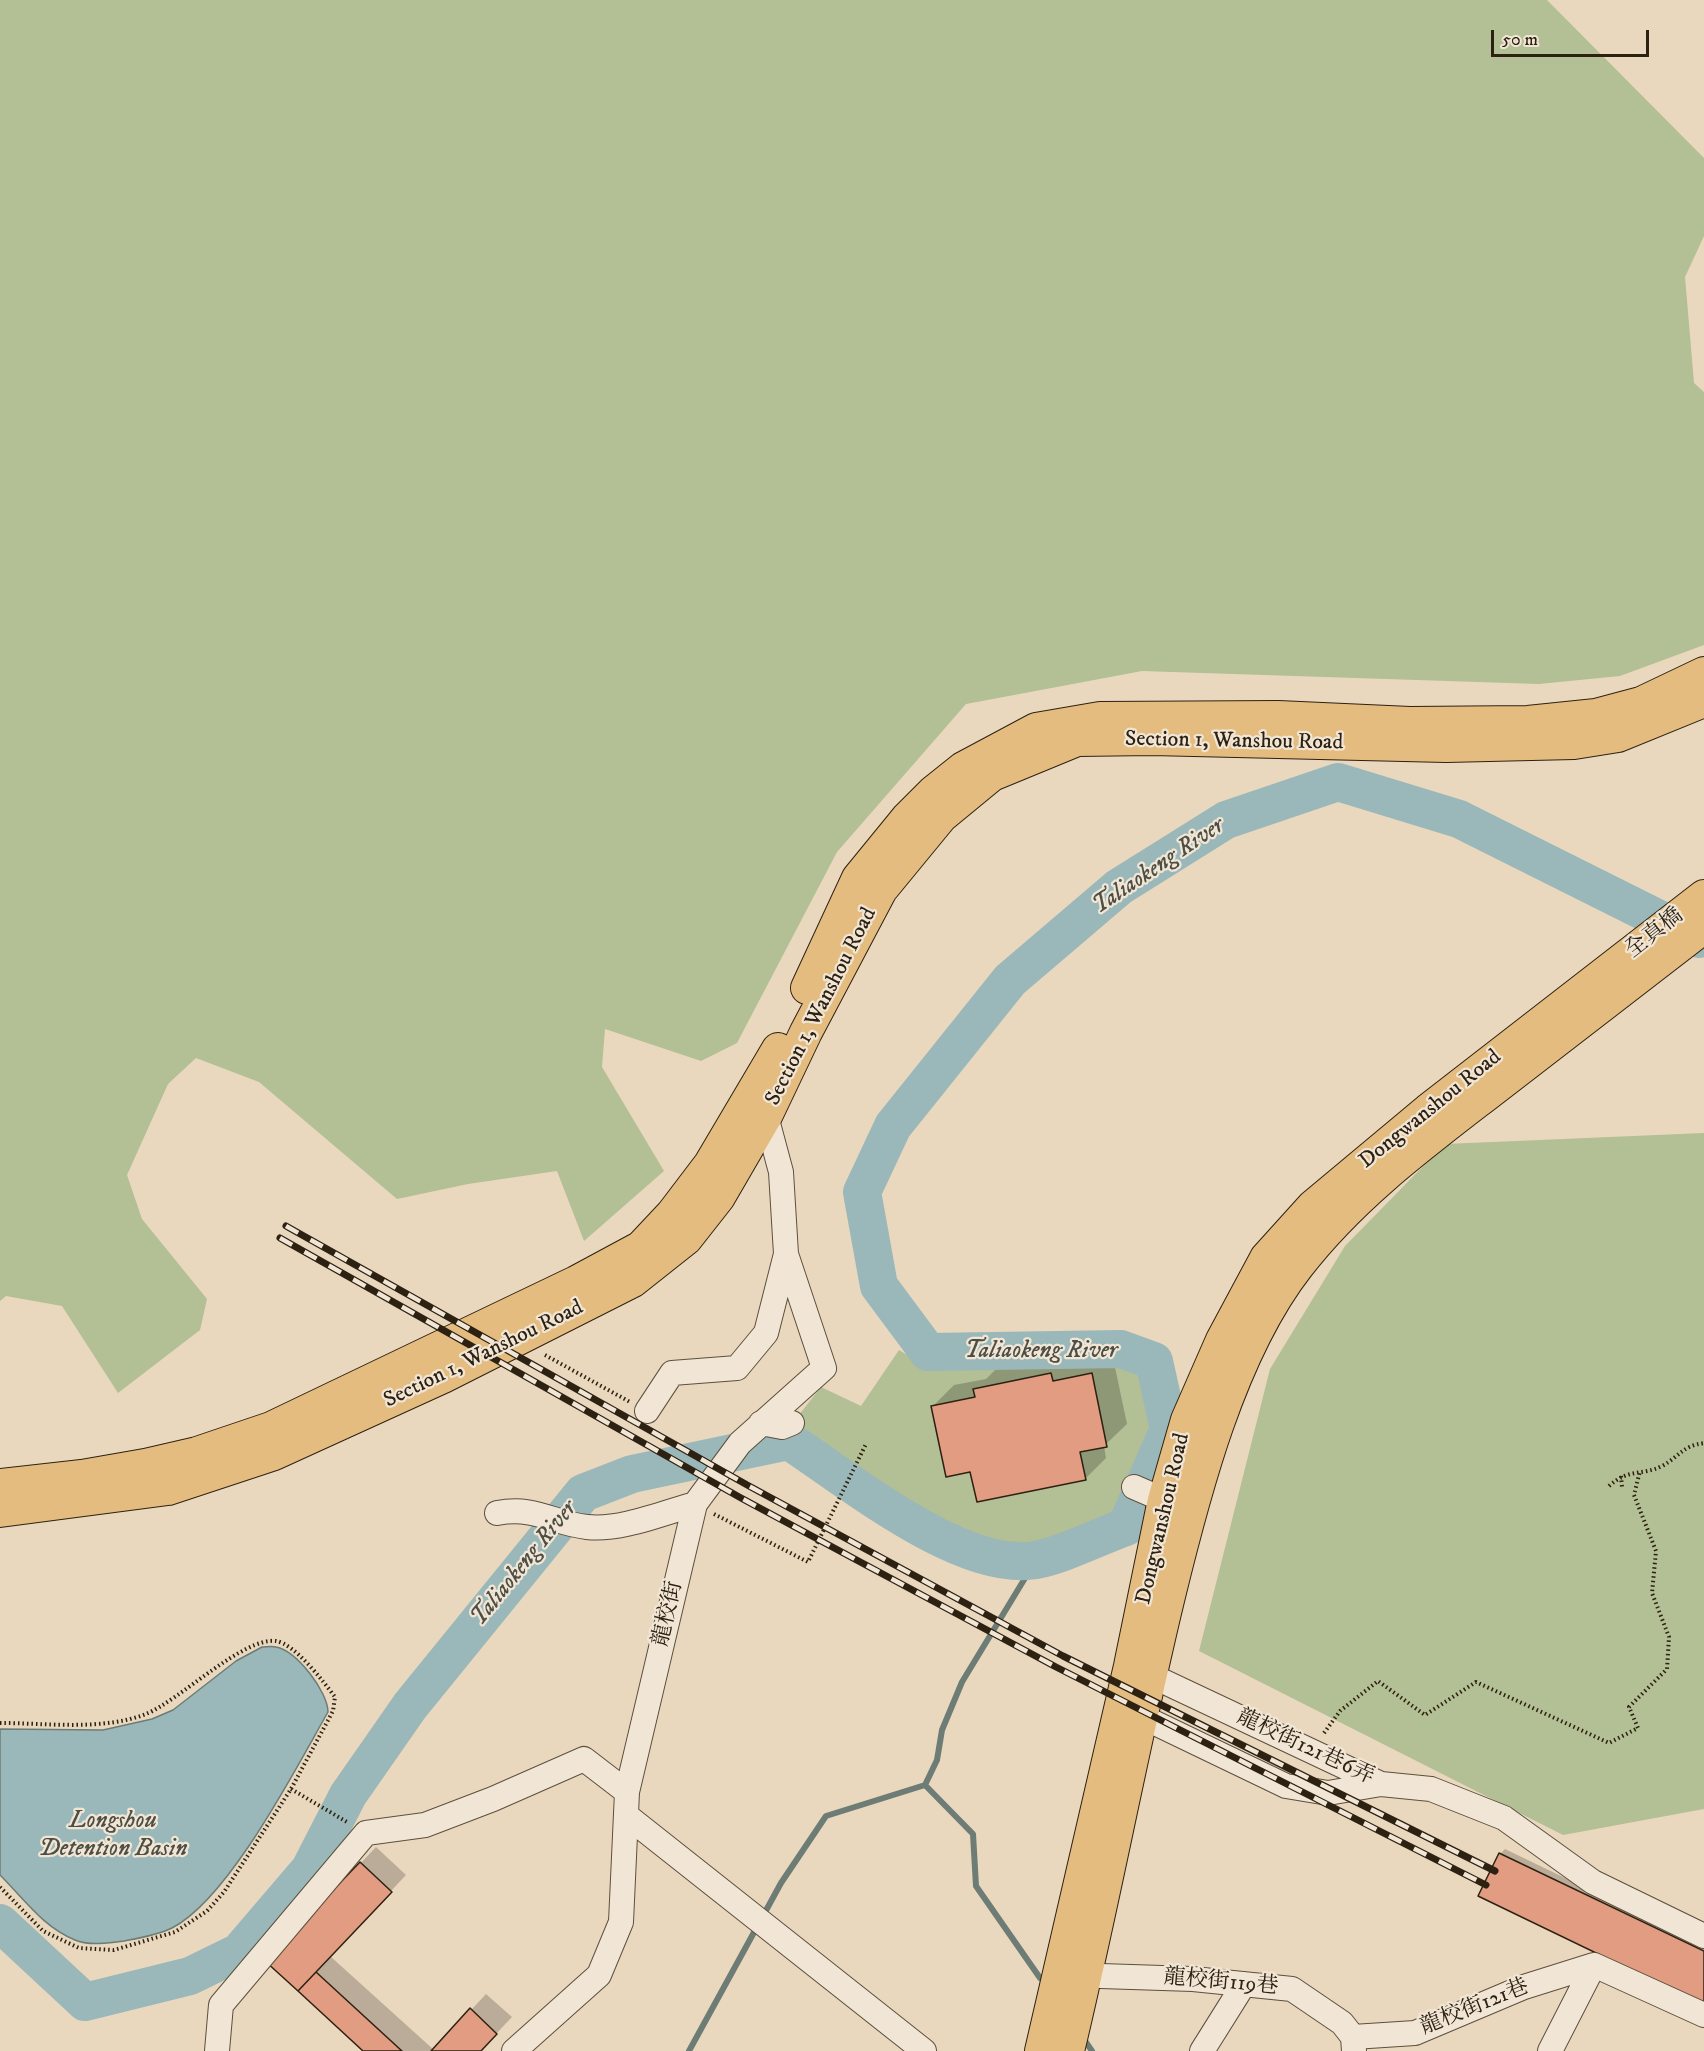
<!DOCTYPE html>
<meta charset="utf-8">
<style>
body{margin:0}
#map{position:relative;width:1704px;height:2051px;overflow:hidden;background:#e9d8be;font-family:"IM FELL DW Pica",serif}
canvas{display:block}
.scale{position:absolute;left:1491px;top:30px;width:158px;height:27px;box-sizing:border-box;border:3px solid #2d2112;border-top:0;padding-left:8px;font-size:18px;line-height:21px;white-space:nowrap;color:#2d2112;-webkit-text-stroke:4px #f1e6d5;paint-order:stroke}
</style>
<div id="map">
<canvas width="1704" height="2051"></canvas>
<div class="scale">50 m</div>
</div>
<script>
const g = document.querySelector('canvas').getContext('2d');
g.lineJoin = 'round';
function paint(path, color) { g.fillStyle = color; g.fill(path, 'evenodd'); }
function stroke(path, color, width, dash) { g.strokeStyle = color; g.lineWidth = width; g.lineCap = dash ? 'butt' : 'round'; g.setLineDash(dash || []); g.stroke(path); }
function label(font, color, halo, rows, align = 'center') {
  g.font = font + ' "IM FELL DW Pica","Noto Serif TC",serif'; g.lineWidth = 4.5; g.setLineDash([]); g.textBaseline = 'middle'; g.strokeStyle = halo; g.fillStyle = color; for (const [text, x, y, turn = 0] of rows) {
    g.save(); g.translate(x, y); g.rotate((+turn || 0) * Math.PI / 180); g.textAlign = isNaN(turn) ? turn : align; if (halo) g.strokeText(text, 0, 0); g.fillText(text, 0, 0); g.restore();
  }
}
const green = new Path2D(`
 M0,0H1547L1704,158V236L1685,277L1694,383L1704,392V645L1620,676L1539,684L1142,671L966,704L837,852L737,1043L701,1061L605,1029L602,1067L664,1171L584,1241L557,1171L468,1184L397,1199L259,1082L196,1058L168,1084L127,1175L142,1219L207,1299L200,1330L118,1393L62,1306L6,1296L0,1301Z
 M1704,1133V1809L1563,1835L1199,1651L1270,1369L1345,1246L1445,1144Z
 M899,1350L922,1364L1110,1361L1145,1371L1158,1425L1124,1514L1047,1545L1008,1550L940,1530L787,1430L821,1387L861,1406Z`);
const water = new Path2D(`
 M262,1647C266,1647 272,1646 276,1647C297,1651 328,1692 328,1712C296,1768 229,1899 172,1928C158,1935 140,1938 124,1941C110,1943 88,1946 75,1940C43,1927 24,1899 0,1875V1729L103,1730L152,1719L173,1710L236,1661Z`);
const shadow = new Path2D(`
 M1071,1353L1073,1361L1112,1353L1127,1424L1104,1446L1106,1458L1085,1479L971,1470L933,1406L954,1385L986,1379L996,1369Z
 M376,1847L406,1875L330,1956L434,2050L486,1994L512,2017L480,2051H366L268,1961Z
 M1505,1849L1704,1945V2003L1500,1854Z`);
const stream = new Path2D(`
 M925,1785L973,1834L976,1886L1040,1978
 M763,1916L781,1883L826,1816L925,1785L937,1760L942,1730L962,1682L1036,1560
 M1083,2038L1092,2051
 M689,2051L758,1925`);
const river = new Path2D(`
 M0,1923L85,2002L190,1976L239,1952L310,1869L348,1795L410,1706L583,1493L632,1474L789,1441C849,1480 962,1573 1036,1560C1063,1555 1100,1536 1126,1527L1169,1429L1154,1361L1121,1349L928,1352L879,1286L862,1192L893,1126L1010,980L1119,887L1226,820L1338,782L1459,819L1699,939`);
const building = new Path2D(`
 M1051,1373L1053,1381L1092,1373L1107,1447L1080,1452L1086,1480L977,1502L970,1472L946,1477L931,1406L975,1397L973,1389Z
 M1499,1853L1704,1951V2005L1478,1896Z
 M360,1862L392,1892L298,1991L265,1961Z
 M316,1972L402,2051H363L298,1991Z
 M470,2008L497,2034L481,2051H431Z`);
const path = new Path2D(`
 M545,1355L630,1402
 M1621,1476L1622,1487
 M1609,1486C1629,1468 1642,1476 1662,1466C1680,1456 1682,1446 1704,1443
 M714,1514L808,1562L866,1444
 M0,1723C46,1723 102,1731 146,1714C180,1700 243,1637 276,1641C295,1644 323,1681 335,1697L333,1711L291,1789L224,1892L207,1911L175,1932L114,1950L79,1948L43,1931L0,1887
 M1324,1733L1340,1711L1378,1681L1425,1715L1476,1682L1609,1743L1638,1728L1629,1707L1667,1669L1669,1637L1652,1593L1656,1551L1634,1495L1640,1471
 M291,1789L347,1822`);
const minor = new Path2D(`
 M647,1411L672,1373L737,1368L766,1333L786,1254
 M761,1423L782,1427L792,1423
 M1134,1487L1164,1500
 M497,1513C537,1506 551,1523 587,1527C619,1531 663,1513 695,1504
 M1135,1668L1381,1784L1431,1789L1504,1818L1593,1882L1704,1936
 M1128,1710L1286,1786L1328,1793L1381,1784
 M627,1816L924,2051
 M1070,1975L1193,1979L1292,1989L1342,2023L1353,2037L1354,2051
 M1353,2037L1415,2033L1524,1987L1594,1965
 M217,2051L221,2005L366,1833L425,1825L493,1799L584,1759L627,1792
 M514,2051L599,1975L621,1922L627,1792L695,1504L740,1443L824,1368L786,1254L781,1172L766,1116L758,1109
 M1202,2051L1244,1984
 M1550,2051L1594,1965L1704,2015`);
const major = new Path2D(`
 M807,988L858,878L907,818L933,792L963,768L1036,729L1100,718L1278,717L1410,723L1528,722L1596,715L1641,703L1704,673
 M0,1485L82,1476L145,1465L197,1453L271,1428L576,1282L641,1247L672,1214L710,1164L778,1049
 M0,1511L168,1489L274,1454L443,1377L633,1281L686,1239L719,1197L766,1116L806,1032L881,890L941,817L992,775L1077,740L1152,739L1446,746L1574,743L1618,736L1704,701
 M1041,2051L1130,1666L1164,1500L1187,1420L1222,1340L1266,1258L1313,1206L1428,1110L1704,896
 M1068,2051C1104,1901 1132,1749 1168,1600C1194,1493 1230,1353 1298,1266C1353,1195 1424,1143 1494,1089C1564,1035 1634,981 1704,927`);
const rail = new Path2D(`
 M286,1226L749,1486L1063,1656L1495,1871
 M280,1238L741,1498L1056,1667L1486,1885`);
const streetNames = [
 ["Section 1, Wanshou Road",1234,742,1],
 ["全真橋",1655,934,-38],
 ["Section 1, Wanshou Road",822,1007,-63],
 ["Dongwanshou Road",1431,1110,-39],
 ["Section 1, Wanshou Road",484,1355,-26],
 ["Dongwanshou Road",1164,1519,-77],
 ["龍校街",669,1614,-77],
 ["龍校街121巷6弄",1305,1748,25],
 ["龍校街119巷",1221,1983,5],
 ["龍校街121巷",1475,2008,-22]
];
const waterNames = [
 ["Taliaokeng River",1159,867,-34],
 ["Taliaokeng River",1041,1352],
 ["Taliaokeng River",525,1564,-51],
 ["Longshou",113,1822],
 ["Detention Basin",113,1850]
];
paint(green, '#b3bf94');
paint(water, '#9ab8b9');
stroke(water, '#6e7c76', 1.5);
paint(shadow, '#0003');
stroke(stream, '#6e7c76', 6);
stroke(river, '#9ab8b9', 38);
paint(building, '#e19c82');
stroke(building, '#2d2112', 1.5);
stroke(minor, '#5c4f3d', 26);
stroke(major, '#2d2112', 34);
stroke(path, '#2d2112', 4, [1.5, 3]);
stroke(minor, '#f1e6d5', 24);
stroke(major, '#e4bc7f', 32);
stroke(rail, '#2d2112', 7);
stroke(rail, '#f1e6d5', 4.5, [14]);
label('22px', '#2d2112', '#f1e6d5', streetNames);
label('italic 24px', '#4e4e44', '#f1e6d5', waterNames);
</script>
